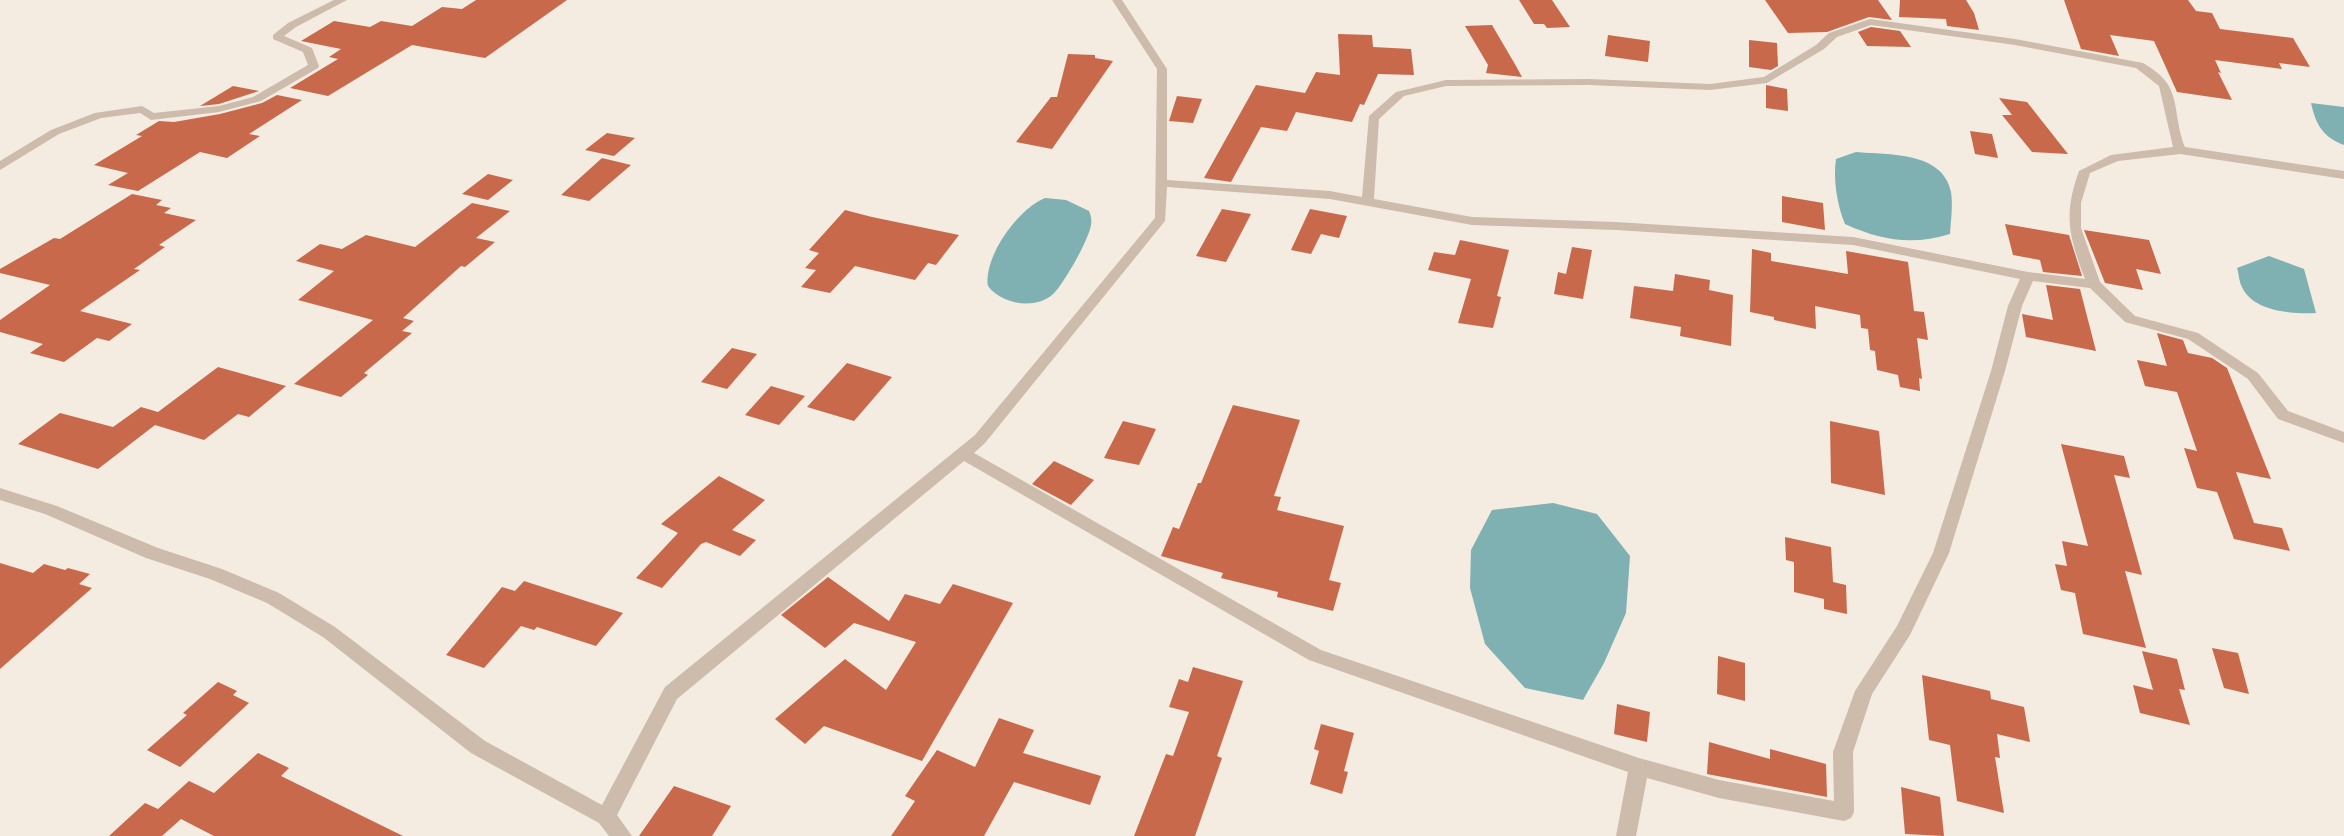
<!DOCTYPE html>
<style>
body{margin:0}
canvas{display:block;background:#f4ebe1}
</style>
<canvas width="2344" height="836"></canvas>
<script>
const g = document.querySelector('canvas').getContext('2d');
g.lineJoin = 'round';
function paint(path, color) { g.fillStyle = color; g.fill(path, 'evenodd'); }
const water = new Path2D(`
 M2311,103L2344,107V145C2323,137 2316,125 2311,103Z
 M1856,152C1888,155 1943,151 1951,192C1953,205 1951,220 1950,234C1912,246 1880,240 1845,224C1837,205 1833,179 1836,159Z
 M1045,198L1066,200L1089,211C1091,216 1092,220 1091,225C1089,239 1063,286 1052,295C1034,310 1001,304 988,286C984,256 1018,209 1045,198Z
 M2269,256L2304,269L2316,313C2293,314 2253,312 2242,287C2239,282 2239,274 2237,268Z
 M1553,503L1597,514L1630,556L1626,613L1604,663L1583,700L1525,688L1485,644L1470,588L1471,550L1492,510Z`);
const building = new Path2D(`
 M476,0H567L485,58L412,45L328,96L290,88L338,59L329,57L341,49L301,41L334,21L370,27L381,21L412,26L442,7L462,9Z
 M1519,0H1552L1570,27L1547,28L1544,24H1534Z
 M1765,0H1878L1892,20L1869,17L1827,32L1788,33Z
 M1900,0H1966L1974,13L1979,30L1947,26L1946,19L1899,17Z
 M2064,0H2188L2196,11L2212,13L2220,29L2293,38L2310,67L2279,63L2282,69L2215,60L2221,73L2218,72L2232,100L2177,92L2154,41L2110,35L2119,56L2081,49Z
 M1492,25L1516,66L1522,77L1486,73L1488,65L1465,26Z
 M1871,27L1900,31L1911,47L1867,46L1858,32Z
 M1338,34L1372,35L1373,47L1411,49L1414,75L1378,74L1364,105L1360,104L1352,122L1296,112L1287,131L1261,127L1231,182L1204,178L1256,85L1305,93L1316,72L1340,75Z
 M1608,35L1650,41L1648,62L1605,56Z
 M1749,40L1777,43L1778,66L1771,70L1749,67Z
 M1068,54L1095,55V58L1113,61L1052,149L1016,142L1051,97H1057Z
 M1766,85L1787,89L1788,111L1766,108Z
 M233,86L259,91L219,104L200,106Z
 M277,95L302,100L249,134L260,136L227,158L200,152L138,191L108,185L128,173L94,165L142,136L136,135L159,121L174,122L220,114L262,103Z
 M1177,96L1202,99L1193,123L1169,121Z
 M1999,98L2027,102L2068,154L2032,152L2002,115H2012Z
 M1970,131L1992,134L1998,158L1975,154Z
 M607,133L635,138L614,156L585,150Z
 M602,158L631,165L589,201L561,195Z
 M488,174L513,180L488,200L462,194Z
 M132,194L162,200L156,205L171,208L164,213L196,220L159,245L165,247L134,269L140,270L80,311L132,324L109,341L97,338L64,362L30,353L43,344L0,332V320L50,285L0,273V269L54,238L60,239Z
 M1782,196L1823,203L1825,230L1782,222Z
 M472,203L510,211L476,238L495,242L465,267L461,266L403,318L414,321L402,331L412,333L364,373L368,375L341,397L294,384L373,320L298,300L334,271L296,261L320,244L342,249L366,235L415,247Z
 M1222,209L1251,214L1226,262L1196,256Z
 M1310,209L1347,216L1339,238L1321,234L1311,254L1291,250Z
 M845,210L872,217L959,235L936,265L928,263L915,280L855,266L830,293L801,287L816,270L805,268L819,253L809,250Z
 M2005,224L2069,235L2082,276L2043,272L2040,260L2013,255Z
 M2084,230L2149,240L2161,274L2136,269L2143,290L2105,283Z
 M1460,240L1509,250L1497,296L1501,297L1493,328L1458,323L1471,279L1428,270L1434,252L1455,255Z
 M1572,247L1592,250L1583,299L1554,294L1558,272L1566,274Z
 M1752,249L1771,253V261L1848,274L1846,251L1908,262L1914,311L1924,312L1928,340L1917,338L1922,379L1919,378L1920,391L1900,387L1898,375L1877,370L1875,351L1870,350L1868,329L1861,328L1860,315L1815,306L1816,329L1774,320V317L1750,312Z
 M1675,274L1710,280L1709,290L1733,295L1731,346L1680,336L1681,327L1630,318L1634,286L1673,291Z
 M2046,285L2080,289L2096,351L2026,337L2022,314L2053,320Z
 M2157,333L2183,340L2188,353L2212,358L2227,368L2271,479L2236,472L2254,523L2282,528L2290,551L2234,539L2217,492L2197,488L2184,448L2197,451L2177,392L2145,386L2137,360L2167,366Z
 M732,348L757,354L727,389L701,382Z
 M847,363L892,377L854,421L807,407Z
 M218,367L286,386L249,417L238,414L204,440L155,425L98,469L18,444L60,413L113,427L141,407L158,412Z
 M771,386L805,396L779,425L745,415Z
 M1233,405L1300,420L1274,496L1281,497L1277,510L1344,526L1329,580L1341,583L1333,611L1277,597L1278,592L1221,578L1223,573L1161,556L1173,527L1179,529L1198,483H1201Z
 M1123,421L1156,429L1139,465L1104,458Z
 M1830,421L1879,431L1885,495L1831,483Z
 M2061,444L2124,456L2130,478L2114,475L2142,575L2125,571L2146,648L2083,634L2075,593L2061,590L2055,564L2067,566L2062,541L2088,546Z
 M1054,461L1094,480L1071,505L1032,484Z
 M719,476L765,500L732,530L756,540L740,556L706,542L701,544L662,588L636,578L678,533L661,524Z
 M1785,537L1831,547L1833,582L1846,585L1847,614L1824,609V599L1794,592V562L1786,560Z
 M0,563L33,573L44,564L65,570L68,568L90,574L79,584L92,588L0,669Z
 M828,577L889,621L905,594L940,604L953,584L1013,603L922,761L824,726L805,744L775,719L845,659L886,690L916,642L854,623L825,648L781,615Z
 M524,581L623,613L596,646L537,627L534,630L521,626L484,668L446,655L502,587L515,591Z
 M2212,648L2238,653L2249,694L2224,688Z
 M2142,651L2177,659L2185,690L2179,689L2190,725L2140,713L2133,685L2153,690Z
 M1718,656L1745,663V701L1717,694Z
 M1193,667L1243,681L1217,756L1222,758L1195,836H1134L1166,754L1173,756L1189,712L1169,707L1179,679L1188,682Z
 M1922,675L1990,691L1991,699L2024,707L2030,742L1997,734L2000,758L1995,757L2004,813L1957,801L1950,745L1929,740Z
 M218,682L237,691L233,695L249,703L180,767L147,750L187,715L183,713Z
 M1617,704L1650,712L1647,742L1614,734Z
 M999,718L1034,730L1023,753L1101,776L1090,805L1014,782L984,836H891L915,801L905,796L937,750L975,767Z
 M1321,724L1354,733L1344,771L1348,772L1342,794L1310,784L1319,751L1314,749Z
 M1709,742L1770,759V749L1826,764L1827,797L1707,774Z
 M258,753L289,768L281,776L403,836H214L181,819L162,836H109L145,803L158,809L189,781L214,793Z
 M674,786L731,806L712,836H639Z
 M1901,787L1940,797L1944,836L1905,834Z`);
const minor = new Path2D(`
 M334,0H347L296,27L284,36L312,48L319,66L318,68L261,101L219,112L151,120L140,113L101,118L59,134L0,170V161L51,130L95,113L142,106L154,113L219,106L253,97L308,65L303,52L273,39V35L288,23Z
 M1112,0H1122L1167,69V180L1330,191L1362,197L1369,116L1396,92L1446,80L1589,79L1710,84L1764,77L1816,45L1829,33L1870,19L2015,39L2143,63C2185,87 2170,108 2185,147L2344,171V179L2180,154L2118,161L2090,173L2081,203V228L2100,282L2135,316L2198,333L2258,373L2288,411L2344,432V443L2278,419L2248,379L2188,339L2125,322L2090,288L2033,281L2022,306L2005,371L1949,553L1910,635L1872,694L1853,752L1854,812L1851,818L1844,821L1719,798L1647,778L1636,836H1616L1628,772L1309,660L964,461L677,699L617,815L632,836H609L599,823L471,753L323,637L267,603L210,579L146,558L45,514L0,500V488L57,506L158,548L222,569L279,593L335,627L485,741L602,805L665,687L975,435L1155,218L1157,69ZM1871,25L2015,45L2136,68L2159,86L2173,147L2111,155L2079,171C2063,215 2069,236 2085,279L2028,272L1853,237L1616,222L1472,217L1374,199L1379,119L1404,96L1446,86L1589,85L1710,90L1767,83L1824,49L1837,37ZM1167,187L1330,199L1472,225L1616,230L1853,245L2020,279L2008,306L1991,371L1933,553L1897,626L1855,691L1833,752L1834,801L1719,780L1639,758L1321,650L974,453L985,443L1165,221Z`);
paint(water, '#7fb0b2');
paint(building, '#c8694b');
paint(minor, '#cdbbac');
</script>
